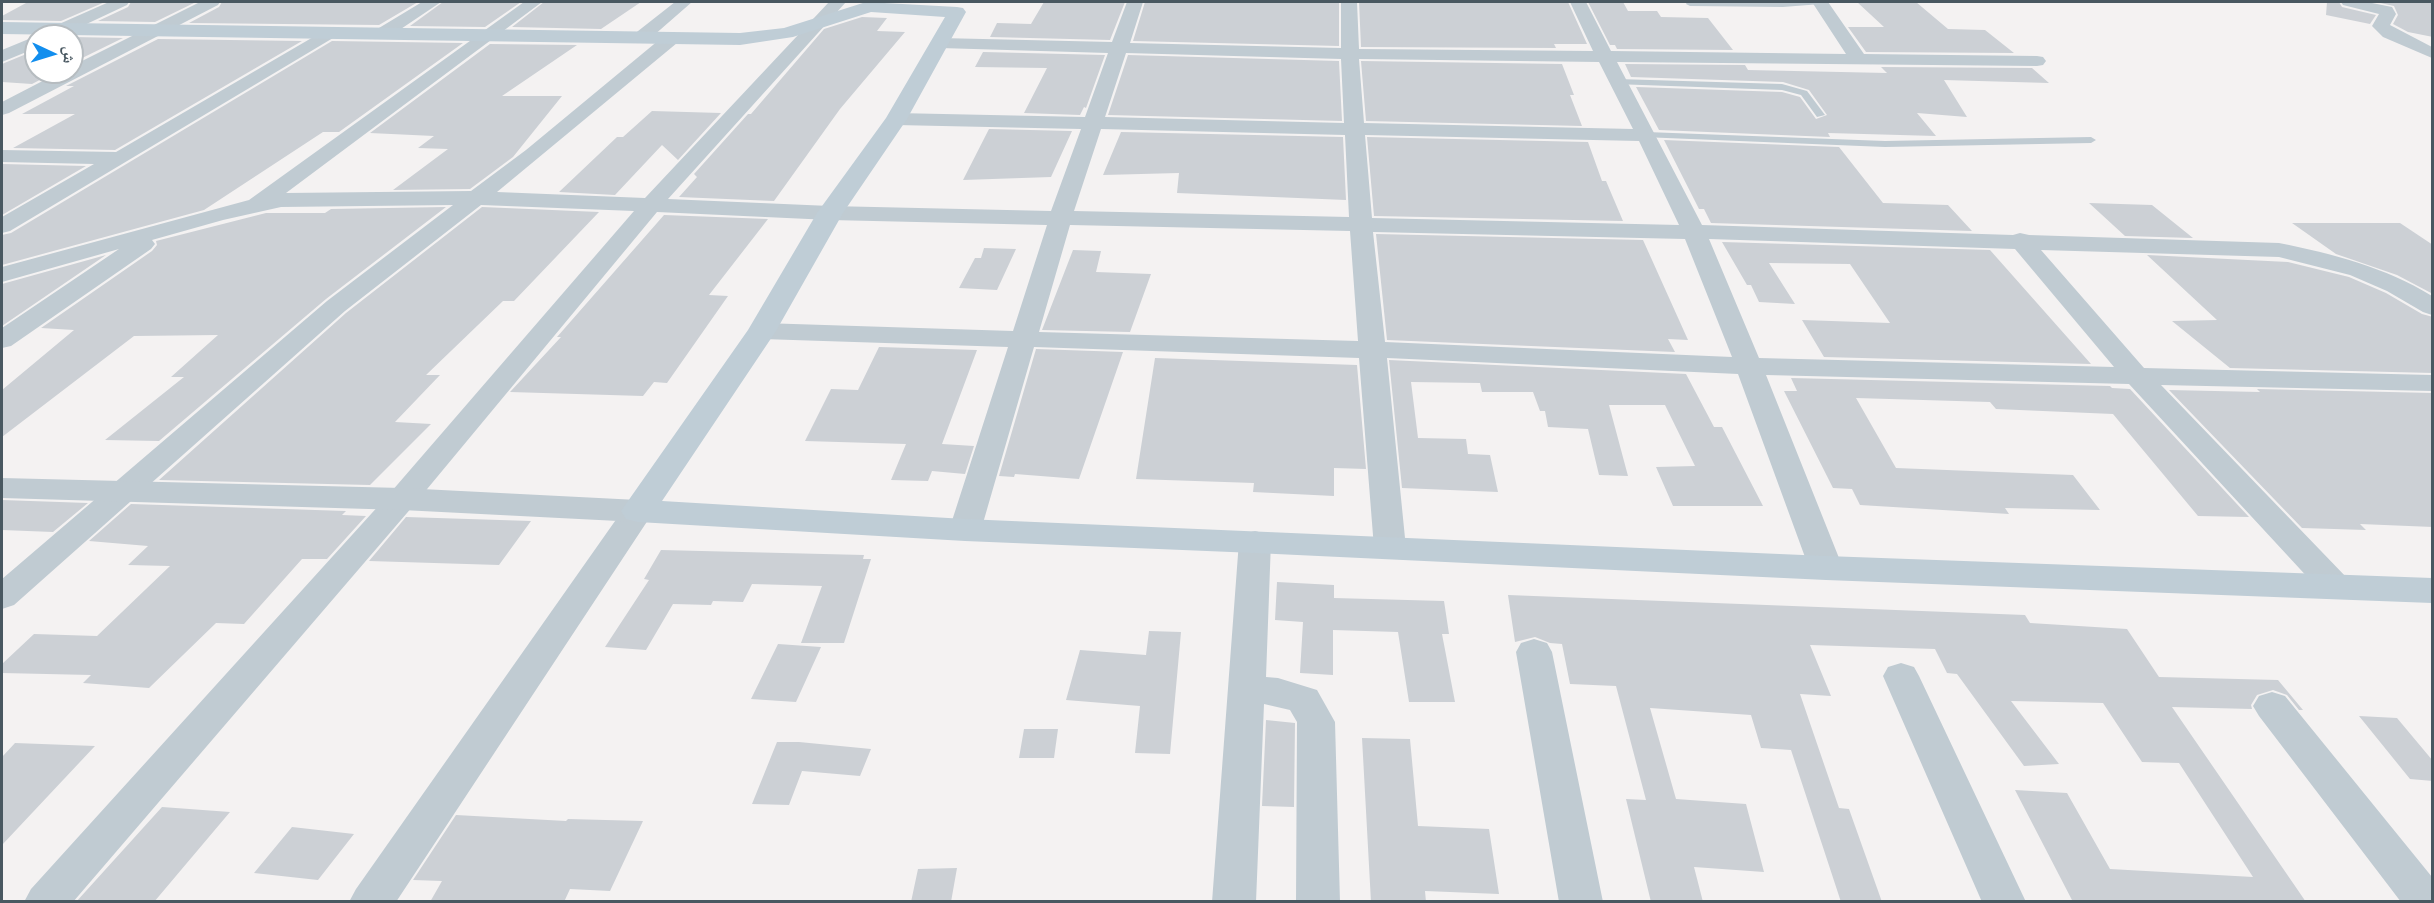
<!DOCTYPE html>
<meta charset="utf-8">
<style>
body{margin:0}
#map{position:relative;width:2434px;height:903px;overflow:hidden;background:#f4f2f2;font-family:"Archivo Narrow","Noto Naskh Arabic",sans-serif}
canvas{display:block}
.frame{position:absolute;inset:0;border:3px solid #495861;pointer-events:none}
.north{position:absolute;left:24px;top:24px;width:60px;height:60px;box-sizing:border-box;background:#fff;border:2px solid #b6bcc0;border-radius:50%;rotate:94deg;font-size:16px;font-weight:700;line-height:24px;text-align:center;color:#495861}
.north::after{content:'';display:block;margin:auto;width:21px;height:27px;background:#128eee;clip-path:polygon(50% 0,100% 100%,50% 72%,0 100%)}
</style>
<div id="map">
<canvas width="2434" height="903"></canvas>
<div class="frame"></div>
<div class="north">ش</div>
</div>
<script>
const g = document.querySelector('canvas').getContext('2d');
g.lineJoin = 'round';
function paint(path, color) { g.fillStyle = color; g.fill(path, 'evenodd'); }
const building = new Path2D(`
 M70,2H105L61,21L2,20V16L26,3Z
 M131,2H196L155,22L98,21L128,7Z
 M222,2H418L379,25L189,23L219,7Z
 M443,2H521L485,27L410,26Z
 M544,2H641L601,29L512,27Z
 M1044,2H1125L1110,40L990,37L997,23L1031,24Z
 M1145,2H1339V46L1133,41Z
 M1359,2H1568L1587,44H1554L1556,48L1361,47Z
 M1588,2H1623L1628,11H1657L1661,17L1708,18L1733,50L1617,49L1615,45H1610Z
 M1857,2H1916L1948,29L1985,30L2014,53L1866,52L1848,27H1884Z
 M2327,2H2339L2342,7L2376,15L2370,24L2326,15Z
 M2376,2H2433V37L2408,32L2393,24L2398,15L2394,6Z
 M862,17L887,18L877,31L905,32L840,109L774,201L679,197L697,177L694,174L748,114H751L824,29Z
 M72,37L123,38L72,63Z
 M158,39L302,41L115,150L13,148L75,114H22L74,86H66Z
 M332,41L463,43L339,132H323L204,210L2,265V235L11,233Z
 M490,44L577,45L502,96H562L513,157L470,189L393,190L448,149L418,148L434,136L370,133Z
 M36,50V72H55L32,84L2,82V64Z
 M983,52L1105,55L1086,108L1084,107L1080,115L1024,113L1047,68L975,67Z
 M1128,55L1339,61L1342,121L1108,115Z
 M1361,61L1562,64L1574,95H1570L1582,126L1366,121Z
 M1625,64L1745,65L1748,70L1887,73L1881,67L2032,68L2049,83L1944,80L1967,117L1917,113L1936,136L1828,133L1830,137L1659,130L1636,87L1782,92L1800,97L1816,119L1827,115L1809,90L1783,82L1631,77Z
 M652,111L721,113L678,160L662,145L615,195L559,192L617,137H623Z
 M989,129L1072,131L1051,177L963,180Z
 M1121,132L1343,137L1346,200L1177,193L1179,173L1103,175Z
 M1367,137L1588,142L1602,181H1606L1623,221L1374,216Z
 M1664,140L1839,147L1883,203L1948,205L1972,231L1711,223L1704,209H1699Z
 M2,164L86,166L2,215Z
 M2089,203L2152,205L2193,238L2125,236Z
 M446,207L326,299L159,441L105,440L184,377H171L218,335L134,336L2,437V390L74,330L41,328L152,251L157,245L156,241L266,213H325L331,209Z
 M482,207L599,212L514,301H503L426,375H440L395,422L431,424L370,485L159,480L346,313Z
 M664,215L768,219L709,295L728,296L667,383L654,382L643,396L510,392L561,337H557Z
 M2292,223H2400L2433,245V294L2397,275L2336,254Z
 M1376,234L1643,240L1688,340L1668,339L1675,352L1387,340Z
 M1722,242L1990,250L2091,364L1824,357L1802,320L1890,323L1850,264L1769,263L1795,304L1759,302L1751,285H1747Z
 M984,248L1016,249L997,290L959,288L975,258H981Z
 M1073,250L1101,251L1096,272L1151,274L1130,332L1042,330Z
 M106,255L2,326V284Z
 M2147,255L2288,262L2349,277L2386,293L2422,314L2433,317V373L2230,368L2172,321L2217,320Z
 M879,347L977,350L942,444L974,446L965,474L932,471L928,481L891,480L906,444L805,441L831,389L858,390Z
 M1036,349L1123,352L1079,479L1015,474L1014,477L999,476Z
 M1155,358L1357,365L1366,469L1334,468V496L1253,492L1254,483L1136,479Z
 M1389,360L1686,374L1714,427H1722L1763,506H1673L1656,467L1695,466L1665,405H1609L1628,476L1599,475L1588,429L1548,427L1545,411H1540L1533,392H1482L1480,383L1411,382L1418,438L1466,439L1468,454L1490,455L1498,492L1402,488Z
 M1791,378L2110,386L2112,388L2130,389L2249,517L2198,516L2113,414L1996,409L1990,402L1856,398L1896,468L2073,475L2100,510L2005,508L2009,514L1860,505L1852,489L1833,488L1784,391H1797Z
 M2257,389L2433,393V527L2360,524L2366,530L2302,528L2169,390L2260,392Z
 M2,500L88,503L53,532L2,530Z
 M131,504L346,511L342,515L366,516L327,559H302L244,624L216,623L149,688L83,683L91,675L2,673V664L34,634L97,636L170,566L128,565L148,546L89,541Z
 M406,517L531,521L499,565L369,561Z
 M661,550L864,555L863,559H871L844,643H801L822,586L752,584L743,602L713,601L711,605L673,604L646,650L605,647L649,580L644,579Z
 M1277,582L1334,585V598L1444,601L1449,634H1442L1455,702H1409L1398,632L1333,630V675L1300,673L1303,622L1275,620Z
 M1508,595L2025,615L2030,623L2127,629L2159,677L2278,680L2303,710H2299L2287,695L2273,690L2257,695L2251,705L2252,709L2172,707L2306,902H2073L2015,790L2067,793L2110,869L2253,877L2179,763L2142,762L2103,703L2011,701L2059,764L2024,766L1957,674L1947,673L1935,649L1810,645L1831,696L1800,694L1839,808L1849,809L1882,902H1841L1791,750L1761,748L1751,715L1650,708L1676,799L1746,804L1764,872L1694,867L1703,902H1651L1626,799L1646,800L1616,686L1570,684L1562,644L1550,643L1535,637L1515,642Z
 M1149,631L1181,632L1170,754L1135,753L1140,706L1066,700L1080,650L1146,655Z
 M778,644L821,647L796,702L751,699Z
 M2359,716L2397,718L2433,761V781L2410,779Z
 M1266,720L1295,723L1294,807L1262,806Z
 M1024,729H1058L1054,758H1019Z
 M1362,738L1410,739L1418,826L1489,829L1499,894L1425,891L1426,902H1371Z
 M777,742H799L871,749L860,776L802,771L789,805L752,804Z
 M15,743L95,746L2,845V757Z
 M162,807L230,812L154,902H76Z
 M456,815L566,821L568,819L643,821L610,891L570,889L564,902H430L442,881L413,880Z
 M292,827L354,834L318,880L254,873Z
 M957,868L951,902H911L918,869Z`);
const service = new Path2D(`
 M1687,2H1825L1821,4L1783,7L1690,6L1686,4Z
 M1617,79L1782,84L1807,91L1825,115L1817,117L1801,95L1782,90L1614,84L1612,82Z
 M1646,132L1885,141L2091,137L2096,140L2091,143L1885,147L1642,137V133Z`);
const minor = new Path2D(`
 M109,2H129L127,5L61,36H38L41,32Z
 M200,2H220L218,5L9,113L2,115V102L60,72H72V66Z
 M422,2H441L386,39H374L371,35L374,31Z
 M524,2H542L286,193L471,191L526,150L665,35H677L680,39L677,43L497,192L645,198L829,2H846L668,199L830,206L1051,211L1081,129L896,125L889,123L886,119L889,115L896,113L1085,117L1108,53L940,48L934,47L931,43L934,39L940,38L1112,42L1127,2H1143L1130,43L1341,48V2H1357L1359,49L1593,51L1570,2H1586L1611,51L1846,54L1812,2H1828L1864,54L2037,56L2043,57L2046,61L2043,65L2037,66L1617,62L1702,225L2013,235L2020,233L2029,235L2279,243C2333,254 2385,267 2432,296V315L2423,312L2387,291L2350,275L2279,257L2041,250L2144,368L2432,375V391L2161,385L2348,579L2353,587L2348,595L2336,598L2324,595L2129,384L1766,375L1843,568L1838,576L1826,579L1814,576L1809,568L1738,374L1387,358L1406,548L1402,556L1390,559L1378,556L1374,548L1359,358L1034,347L981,530L976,537L965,540L954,537L949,530L1008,347L762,339L753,337L749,331L753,325L762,323L1013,331L1047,225L830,220L657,212L413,506L73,902H24L31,889L391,492L634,211L481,205L345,311L14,605L2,609V579L327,301L453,205L281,207L223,220L152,240L155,244L151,249L11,346L2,348V328L119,249L2,282V267L249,200ZM1126,53L1341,59L1344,123L1105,117ZM1359,59L1599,62L1633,129L1364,123ZM1101,129L1345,135L1349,217L1074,211ZM1365,135L1639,141L1679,225L1372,218ZM1070,225L1350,231L1358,341L1039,332ZM1373,232L1685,239L1732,357L1385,342ZM1709,239L2015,249L2114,367L1759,358Z
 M675,2H692L645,43H633L630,39L633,35Z
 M2341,2H2367L2392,7L2396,14L2390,25L2432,47V58L2383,37L2372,26L2379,14L2343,5Z
 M327,29L333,30L336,34L333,38L10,231L2,233V217L94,164L2,162V150L116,152Z
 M36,36V48L2,62V50Z
 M638,501L649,504L654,511L396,902H349L356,889L627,504Z
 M1255,531L1267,534L1271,541L1266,677L1278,678L1317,690L1335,722L1340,902H1296L1297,722L1290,710L1264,704L1256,902H1212L1239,541L1243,534Z
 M1534,639L1547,643L1552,652L1603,902H1559L1516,652L1521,643Z
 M1901,663L1914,667L1919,676L2026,902H1982L1883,676L1888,667Z
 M2272,692L2285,696L2432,877V902H2401L2259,716L2253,706L2259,696Z`);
const tertiary = new Path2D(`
 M2,478L402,488L638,500L650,503L655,511L650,519L638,522L402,510L2,498Z`);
const secondary = new Path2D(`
 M866,2L957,7L963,8L966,12L907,119L843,213L776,331L662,501L965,519L1826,556L2432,578V603L1826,580L1255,553L965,541L638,522L626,519L621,511L748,330L817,213L886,118L945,17L871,12L793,37L740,45L2,34V22L740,33L784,28Z`);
paint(building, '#ccd0d5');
paint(service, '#c0cbd2');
paint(minor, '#c0cbd2');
paint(tertiary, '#c0cbd2');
paint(secondary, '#bfcdd6');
</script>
